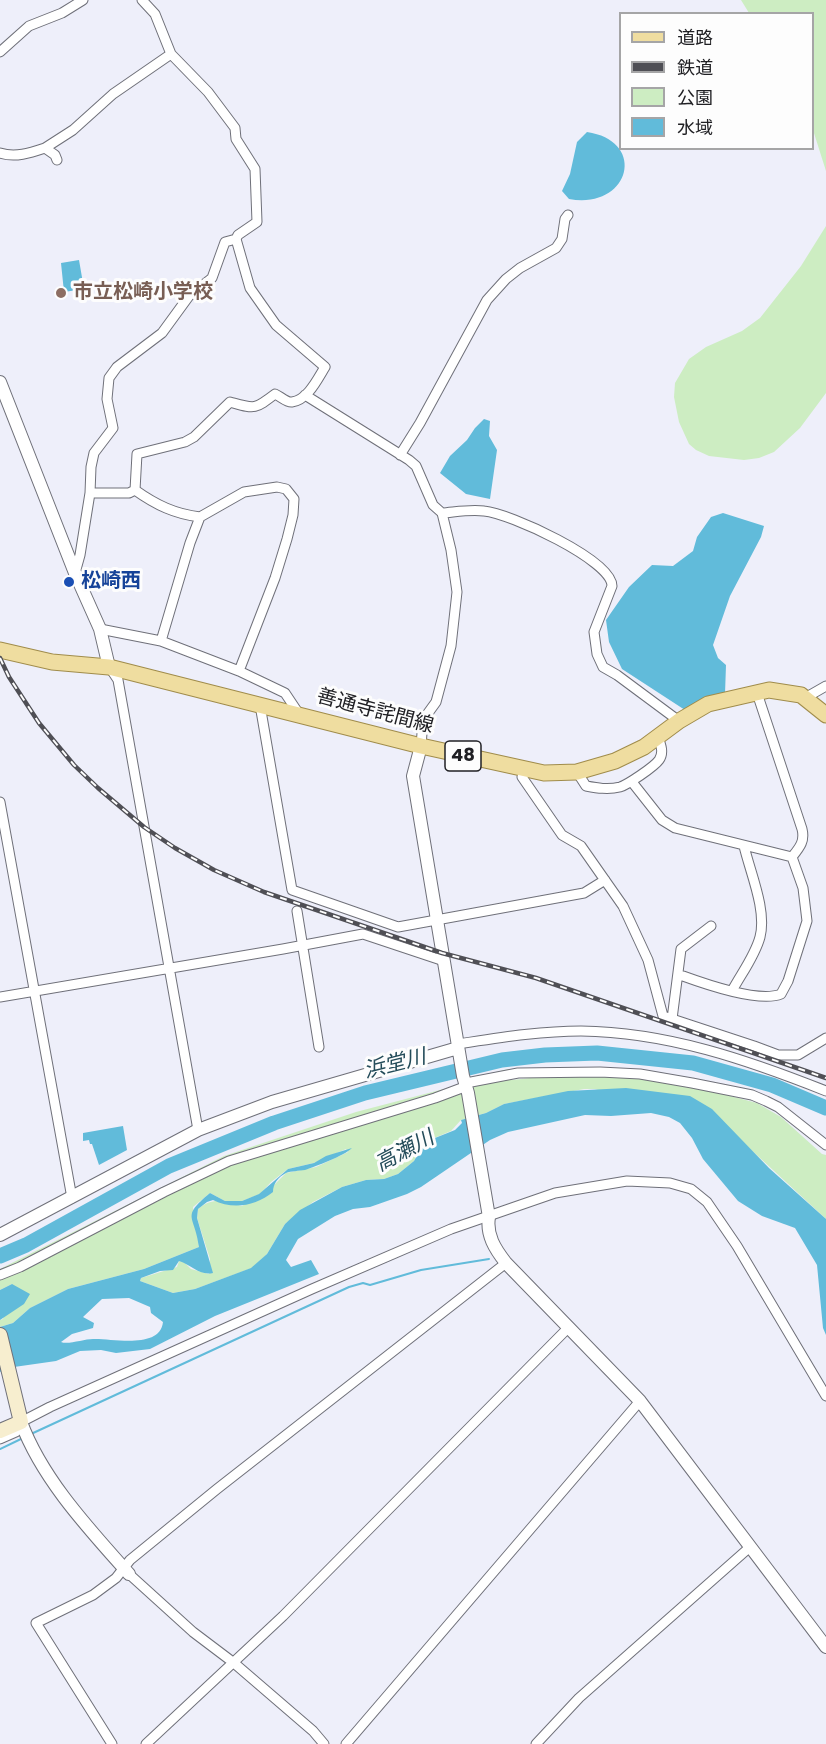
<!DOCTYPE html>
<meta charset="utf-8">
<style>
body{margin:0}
#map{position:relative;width:826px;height:1744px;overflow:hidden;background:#eeeffa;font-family:Poppins,"Noto Sans JP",sans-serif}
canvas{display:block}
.legend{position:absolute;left:619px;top:12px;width:195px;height:138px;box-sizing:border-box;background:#fdfdfd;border:2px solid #a5a5a6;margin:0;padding:8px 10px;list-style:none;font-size:18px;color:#202024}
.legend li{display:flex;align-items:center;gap:12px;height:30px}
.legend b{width:30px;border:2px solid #a5a5a6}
</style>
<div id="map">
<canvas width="826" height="1744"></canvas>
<ul class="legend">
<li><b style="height:8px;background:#efdda0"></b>道路</li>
<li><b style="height:8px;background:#4f4f55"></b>鉄道</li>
<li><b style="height:16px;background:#cdedc2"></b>公園</li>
<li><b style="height:16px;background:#61bbda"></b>水域</li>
</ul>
</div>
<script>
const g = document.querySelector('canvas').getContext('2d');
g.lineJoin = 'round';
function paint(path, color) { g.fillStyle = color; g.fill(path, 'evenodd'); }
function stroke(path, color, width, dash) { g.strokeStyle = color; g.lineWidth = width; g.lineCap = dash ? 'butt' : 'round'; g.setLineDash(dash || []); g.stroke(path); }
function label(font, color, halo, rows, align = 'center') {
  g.font = font + ' Poppins,"Noto Sans JP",sans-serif'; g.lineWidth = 6; g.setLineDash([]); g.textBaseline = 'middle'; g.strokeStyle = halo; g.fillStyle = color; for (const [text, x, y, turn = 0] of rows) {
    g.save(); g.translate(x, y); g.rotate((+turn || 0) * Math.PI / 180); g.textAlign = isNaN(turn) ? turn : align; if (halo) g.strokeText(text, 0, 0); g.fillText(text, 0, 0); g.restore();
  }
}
const green = new Path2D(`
 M741,0H826V171L813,130L812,14L749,13Z
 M826,226V393L800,428L774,452L759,458L744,460L709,456L696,450L689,444L679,422L674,397L675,383L689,359L706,347L742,331L760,318L801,266Z
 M509,1069L512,1080L539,1077L610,1076L636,1078L719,1093L757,1103L781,1117L822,1154L826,1155V1219L734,1134L595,1089H584L504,1104L486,1113L461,1120L451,1131L425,1142L414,1161L398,1174L384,1179L366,1180L342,1187L313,1202L285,1224L267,1254L252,1268L195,1289L173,1293L140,1281L141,1278L177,1267L179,1261L184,1262L191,1269L209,1274L210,1259L197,1218L198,1209C214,1196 224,1202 242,1206L273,1186L286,1173L316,1167L348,1152L346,1149L314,1163L288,1169L271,1182L260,1194L242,1201H225L210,1193L193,1207L199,1247L144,1269L68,1289L30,1308L13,1323L0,1327V1320L3,1319L12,1284L0,1290V1269L224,1156L356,1112L459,1085L460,1080Z`);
const water = new Path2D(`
 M587,132C648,141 630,210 569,199L562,191L570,174L577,142Z
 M79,260L84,289L64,292L61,263Z
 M484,419L490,421L489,436L497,450L490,499L466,494L440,473L450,456L467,440L475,428Z
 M723,513L764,526L761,537L730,596L713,645L718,658L726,665L725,694L685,710L622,669L609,642L606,620L629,587L652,565L673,566L693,551L697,537L711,517Z
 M626,1088L690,1096L712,1109L769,1168L826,1219V1335L823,1328L817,1265L795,1228L762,1216L738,1201L703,1159L692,1138L680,1123L669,1117L651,1113L611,1116L585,1115L508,1132L490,1140L421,1187L407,1194L370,1207L353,1209L335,1216L298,1239L286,1260L291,1267L311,1260L319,1274L215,1316L150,1349L116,1353L101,1350L80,1351L56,1361L7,1368L0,1372V1327L13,1323L30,1308L68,1289L144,1269L199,1247C195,1214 180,1218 210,1193L225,1201H242L259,1194L288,1169L314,1163L326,1156L352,1148C344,1156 316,1166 305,1170C299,1171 291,1171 286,1173C278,1177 273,1184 273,1192C256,1206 233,1210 213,1200L207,1202L198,1209L197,1218L213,1273C199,1276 192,1265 179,1261L173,1270L160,1271L141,1278L140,1281L173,1293L195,1289L251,1268L267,1254L285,1224L300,1210L342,1187L366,1180L384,1179L398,1174L414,1161L425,1142L455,1130L462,1123L461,1120L486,1113L504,1104L568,1091ZM129,1298L150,1307L151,1313L163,1322C160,1350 111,1338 93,1339C84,1339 68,1345 61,1342L72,1334L93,1328L94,1323L83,1317L102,1299Z
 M123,1126L127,1150L99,1165L92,1144H90L89,1140L83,1141V1133Z
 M12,1284L30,1294L24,1304L0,1320V1290Z`);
const stream = new Path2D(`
 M31,1434L349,1287L363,1283L370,1285L421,1270L489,1259
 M0,1449L23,1438`);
const river = new Path2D(`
 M0,1256L26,1245L169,1166L274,1123L365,1093L502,1060L545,1055L597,1053L693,1063L772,1085L826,1108`);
const minor = new Path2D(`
 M0,52L29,26L62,13L83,0
 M45,148L73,130L113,94L171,54
 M0,153C15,158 30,153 45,148L55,155L57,160
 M305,395L409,460L416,466L433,505L442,513L451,550L457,592L451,646L436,702L423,720L421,746
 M400,455L420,423L487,300L506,279L520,268L556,248L562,239L565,219L568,215
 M135,490L137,454L185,442L194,437L230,402C255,409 254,410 275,394C280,396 287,403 292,402C308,400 318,378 325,367L276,325L250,288L236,239
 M135,490C156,505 175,514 200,517
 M90,493H129L135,490
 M442,513C455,512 471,509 484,511C509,513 612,560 612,586L594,632L597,654L603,667L617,675L679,721
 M75,573L80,555L90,493L91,467L94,453L113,428L107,399L109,378L117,367L162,333L189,296L212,278L225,242L236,239L238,235L257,222L255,169L236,139L235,128L208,92L171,54L155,14L142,0
 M100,629L161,641L239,671L285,693L299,714
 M161,641L190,543L200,517L244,492L277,487L286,489L294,499L293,515L287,539L275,578L239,671
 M110,668L118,680L198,1130
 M757,693L802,829C805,841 800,847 792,857
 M805,698L826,686
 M260,705L292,890L398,927L584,893L605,880
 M524,769L522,777L562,835L581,846L623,906L648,960L663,1016L754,1046L778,1055H798L826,1038
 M577,772L586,786C597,788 608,790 620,787C627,785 654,767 659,760C664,753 661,745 658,737
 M632,782L662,820L675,828L792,857
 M0,802L72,1198
 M297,911L319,1047
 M683,976C705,984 759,1003 781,994L788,981L807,921L803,888L792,857
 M732,991C741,974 755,956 760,937C767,910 750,872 744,846
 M0,997L283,949L363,934L444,961
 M672,1019L681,949L711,926
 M458,1044C498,1038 540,1031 581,1031C667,1032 748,1060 826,1091
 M466,1083L518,1073L600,1072L640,1074L692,1083L752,1095L766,1101L778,1107L826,1145
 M0,1275L20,1267L164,1192L229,1161L435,1098L467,1086
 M0,1439L16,1432L21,1422L50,1407L312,1289L451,1229L555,1193L627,1181L670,1183L691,1189L707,1202L737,1246L826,1396
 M129,1574L193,1632L234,1663L313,1731L324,1744
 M112,1744L36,1623L93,1595L116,1578L130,1560L217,1489L506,1263
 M146,1744L283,1616L568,1328
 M346,1744L640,1401
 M536,1744L579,1698L750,1547`);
const tertiary = new Path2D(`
 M0,382L75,573L100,629L109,667
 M421,746L413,776L463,1076L468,1093L489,1217C486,1235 495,1249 506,1263L640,1401L826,1647
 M0,1235L198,1130L272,1102L458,1048
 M21,1422C42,1479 89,1529 129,1574`);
const secondary = new Path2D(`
 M0,1335L21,1422L0,1431`);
const primary = new Path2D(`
 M0,650L52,662L109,667L421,746L544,773L577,772L615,761L644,747L679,721L708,704L769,690L801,695L826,715`);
const rail = new Path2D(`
 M0,658L9,677L39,723L74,765L98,788L144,827L175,848L214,870L264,892L442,953L536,978L826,1078`);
const markers = [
 [61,293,6,"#8d6e63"],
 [69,582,6,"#1a4fb4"]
];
const shields = [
 [463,756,36]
];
const shieldNames = [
 ["48",463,756]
];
const educationNames = [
 ["市立松崎小学校",73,293]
];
const transitNames = [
 ["松崎西",81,582]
];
const streetNames = [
 ["善通寺詫間線",375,712,15]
];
const waterNames = [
 ["浜堂川",395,1065,-14],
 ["高瀬川",405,1152,-28]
];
paint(green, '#cdedc2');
paint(water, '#61bbda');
stroke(stream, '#61bbda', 2);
stroke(river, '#61bbda', 15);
stroke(minor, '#6f7079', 11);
stroke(tertiary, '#6f7079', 14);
stroke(secondary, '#6f7079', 16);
stroke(primary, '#a08c4b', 17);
stroke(minor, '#fff', 9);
stroke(tertiary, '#fff', 12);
stroke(secondary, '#f7eecf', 14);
stroke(primary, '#efdda0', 15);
stroke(rail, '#4f4f55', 4.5);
stroke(rail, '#fdfdfd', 2, [7]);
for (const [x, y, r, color] of markers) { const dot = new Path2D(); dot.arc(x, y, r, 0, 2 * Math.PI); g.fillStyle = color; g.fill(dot); stroke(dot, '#fdfdfd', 2); }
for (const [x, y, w] of shields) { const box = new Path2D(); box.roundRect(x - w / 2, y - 15, w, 30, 4.5); g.fillStyle = '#fdfdfd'; g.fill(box); stroke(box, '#202024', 1.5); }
label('bold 18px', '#202024', null, shieldNames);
label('bold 20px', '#785e54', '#fdfdfd', educationNames, 'left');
label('bold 20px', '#164399', '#fdfdfd', transitNames, 'left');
label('20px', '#202024', '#fdfdfd', streetNames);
label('italic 21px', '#234b59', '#fdfdfd', waterNames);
</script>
